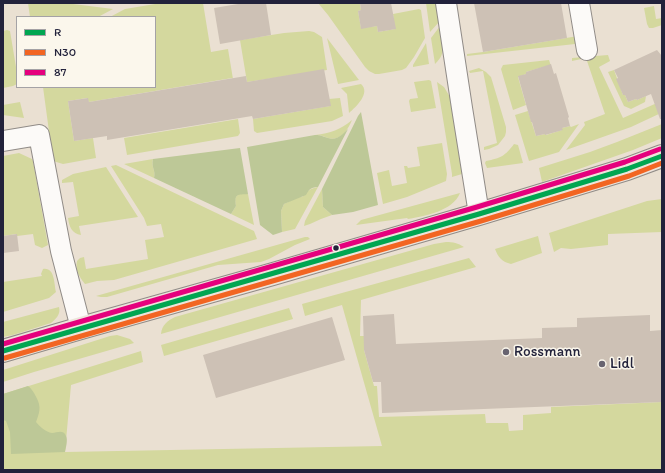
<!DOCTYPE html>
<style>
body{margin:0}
#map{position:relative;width:665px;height:473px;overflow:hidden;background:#eae0d2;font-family:Itim,sans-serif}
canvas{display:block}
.frame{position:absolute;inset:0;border:4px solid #22223b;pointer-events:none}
.legend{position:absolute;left:16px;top:16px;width:140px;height:72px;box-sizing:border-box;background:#fbf7ec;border:1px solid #a4a2a5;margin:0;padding:5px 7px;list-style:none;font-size:12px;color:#22223b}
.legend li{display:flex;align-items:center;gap:8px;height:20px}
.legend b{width:20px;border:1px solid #a4a2a5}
</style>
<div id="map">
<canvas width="665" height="473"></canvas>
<div class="frame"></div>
<ul class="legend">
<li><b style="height:5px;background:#00a651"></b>R</li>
<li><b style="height:5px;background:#f26522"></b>N30</li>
<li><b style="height:5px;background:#e5007d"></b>87</li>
</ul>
</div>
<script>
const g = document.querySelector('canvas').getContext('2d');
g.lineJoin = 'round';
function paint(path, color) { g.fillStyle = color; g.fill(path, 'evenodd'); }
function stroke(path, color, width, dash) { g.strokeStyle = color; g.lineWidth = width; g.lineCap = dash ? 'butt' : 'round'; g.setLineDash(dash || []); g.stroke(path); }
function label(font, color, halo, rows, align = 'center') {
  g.font = font + ' Itim,sans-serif'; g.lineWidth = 3; g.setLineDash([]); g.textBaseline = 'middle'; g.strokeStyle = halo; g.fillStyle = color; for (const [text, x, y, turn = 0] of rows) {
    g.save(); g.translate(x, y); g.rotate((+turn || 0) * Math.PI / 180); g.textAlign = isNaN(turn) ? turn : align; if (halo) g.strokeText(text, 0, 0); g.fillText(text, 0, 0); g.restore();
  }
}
const green = new Path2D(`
 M28,3H65L113,9L98,17H30Z
 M161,3H203L211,52L228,49L233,79L232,78L89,102L87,98L68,101L74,141L93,138L96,158L63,164L53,161L43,87H155V17H110L125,9Z
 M318,3H360L361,10L358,11L361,28L377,26L378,32L395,29L393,14L419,9L421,10L425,38L414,57L406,68L402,70L379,74H375L369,71L365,67L328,15Z
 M426,3H436L439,22L430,32Z
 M654,6L656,19L662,18V25L653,28H649L647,24L644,8Z
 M440,26C442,42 448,52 435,64L431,38Z
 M7,30L10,31L17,73V84L13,86L3,88V31Z
 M309,31L314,32L322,37L327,70L247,82L240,40L284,33Z
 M578,36L577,42L575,44L467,56V54L483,52Z
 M327,38L359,80L338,84Z
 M426,43L429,64L413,67V65Z
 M608,55L610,61L599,67L623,118L657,103L661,113L631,127L566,150L585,125L584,122L605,114L586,58L572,61V58Z
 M549,60L551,66L543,67L526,72V74L518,77L526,105L513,110L501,69L503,65Z
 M479,68L486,72L491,77L506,127V132L505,136L498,145L489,149L484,150V147L497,143L483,71L470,73L469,71Z
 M614,70L623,95H625L628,102L636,99L637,100L646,96L645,102L631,109L624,106L608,72Z
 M429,80L431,81L436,108L411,112L409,101L410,99L418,98L414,82Z
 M437,82L444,87L450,97L462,174L452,177V174Z
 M361,84C371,93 356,107 349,113L347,94L341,88Z
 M340,98L343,116L332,121L257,133L254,131L253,119L330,106L329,99Z
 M20,102L24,118L3,115V105Z
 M528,111L536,136L545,134L546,135L562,130V128L570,126L571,127L579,124L559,152L529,161L515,115Z
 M238,119L240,133L238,136L127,155L124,138Z
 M352,120C348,130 340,142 328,138C322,136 322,135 315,135C331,133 340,130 352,120Z
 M662,124V138L633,150L542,182L539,168L590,152L617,142Z
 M442,143L447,174L446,181L407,197L383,204L377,173L389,170L392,186L407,183L404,166H407L408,168L420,166L417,147Z
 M514,144L518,145L523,163L487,168L485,163L486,161C501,158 505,156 514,144Z
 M19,153L32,159L33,161L48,245L42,248L35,245L33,234L17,236L16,234L3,236V156Z
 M153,159C151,168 156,170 154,178L124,164Z
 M116,165L254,231L257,239L114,280L97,281L85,284C79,276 75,271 77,261L80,258L84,257L86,269L148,259L145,240L164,237L161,224L147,226L144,218L111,166Z
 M106,167L138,217L79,226L81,235C72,234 69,226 68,218L79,216L73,182L62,183V180L73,174Z
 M318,187L295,229L282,232L281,211L284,204L298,197H302C307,191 311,188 318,187Z
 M322,189L323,207L332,215L321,219L310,224L304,226L305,221Z
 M460,193C453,211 425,216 408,219L407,218L356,225L361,220Z
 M239,194H248L254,225L231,214L236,206C235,201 234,197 239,194Z
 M662,199V232L608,234V245L571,249L561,248L554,252L549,233L647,201Z
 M538,236L542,253L511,264C502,262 498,257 495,249Z
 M305,237H308L310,239L295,245L269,259L261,262L218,265L107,297H101L96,296Z
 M446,242C453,242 458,243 464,247L161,334C162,325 167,321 175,317L434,244Z
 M469,258L476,267L361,300L360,336H364V350L374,386H377L379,417L485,414L486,423H508L509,431L523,430V415L551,413V407L662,402V470H3V394L141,351L143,362L71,385L65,452L382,446L342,305L305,316L302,304Z
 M43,269C55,267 54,284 56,292L49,298L3,312V282L42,276L41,274Z
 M59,307C61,314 56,319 51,323L13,335L3,337V322Z
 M289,308L293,319L164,356L161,345Z
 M117,335L130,339L134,343L34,372L3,382V370L110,336Z`);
const forest = new Path2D(`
 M361,112L378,205L353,212L332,215L323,207L322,189L358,116Z
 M348,129L318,187C312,187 309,189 306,195L284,204L281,211L282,232L273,235L260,225L247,147L315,135C322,135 321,136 328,138C336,141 342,135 348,129Z
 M240,148L248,194C238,195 234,193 236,206L231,214L154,178C156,170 151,168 153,159Z
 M28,386C31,388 32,390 34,393C41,405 41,409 36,422C39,426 46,432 52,433C57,433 63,429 66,436C68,440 66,447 65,452L11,454L10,432L6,421L3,420V394Z`);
const building = new Path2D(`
 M244,3H266L271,35L220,44L214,8Z
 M360,3H391L396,29L378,32L377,26L361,29L358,11L361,10Z
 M474,3H561L567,38L483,52Z
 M657,50L662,56V119H660L651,94L637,100L636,99L628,102L625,95H623L616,79L618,78L614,70Z
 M551,64L554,74L556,73L569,117L568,118L570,126L562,128L563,130L545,135V134L536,136L532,122H531L518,76L526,74V72Z
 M324,69L331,106L253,119L252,116L107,140V136L74,141L68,101L88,98L89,102L246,76L247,82Z
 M17,234L19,251L3,253V236Z
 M394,314L396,344L542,338V328L577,327V318L650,315V331L662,330V402L382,413L381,382H373L364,350L363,316Z
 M332,317L345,360L216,398L203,355Z`);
const minor = new Path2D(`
 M446,3L462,108L479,214
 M579,3L587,50
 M3,141L39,135L61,251L81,328`);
const major = new Path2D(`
 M3,351L81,328L273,274L479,214L627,169L662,156`);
const bus1 = new Path2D(`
 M3,351L479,214L627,169L662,156`);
const bus2 = new Path2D(`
 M5,358L481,221L629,176L662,163`);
const bus3 = new Path2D(`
 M3,344L477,207L625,162L660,149`);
const markers = [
 [336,248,3.5,"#22223b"],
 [506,352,4,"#686470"],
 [602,364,4,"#686470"]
];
const poiNames = [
 ["Rossmann",514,352],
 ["Lidl",610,364]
];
paint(green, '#d4d89e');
paint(forest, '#bdc897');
paint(building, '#cdc1b5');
stroke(minor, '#908b87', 22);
stroke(major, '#908b87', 24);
stroke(minor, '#fcfaf8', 20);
stroke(major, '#ede4db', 22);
stroke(bus1, '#00a651', 5);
stroke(bus2, '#f26522', 5);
stroke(bus3, '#e5007d', 5);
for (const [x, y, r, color] of markers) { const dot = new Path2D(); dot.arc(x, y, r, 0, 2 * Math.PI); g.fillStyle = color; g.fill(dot); stroke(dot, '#fbf7ec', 1.5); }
label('15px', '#22223b', '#fbf7ec', poiNames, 'left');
</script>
